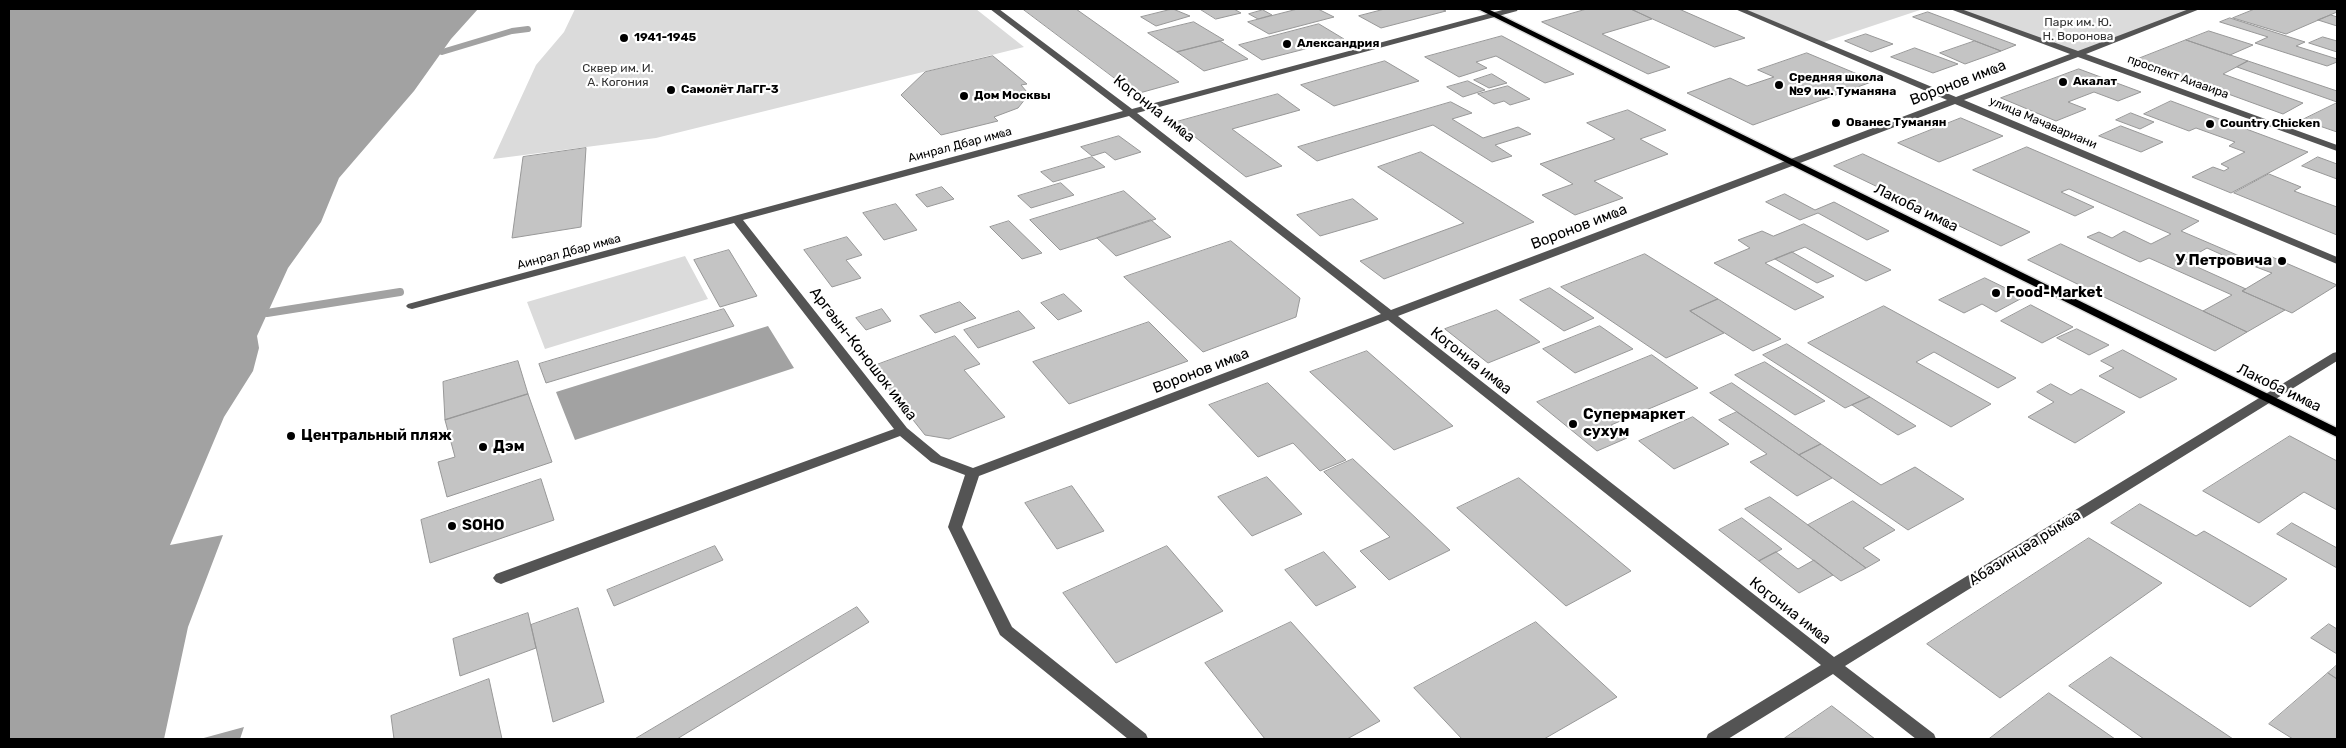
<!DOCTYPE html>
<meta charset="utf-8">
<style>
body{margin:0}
#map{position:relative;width:2346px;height:748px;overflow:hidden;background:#fff;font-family:Rubik,sans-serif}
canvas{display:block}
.frame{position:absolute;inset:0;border:10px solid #000;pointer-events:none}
</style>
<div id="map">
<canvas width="2346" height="748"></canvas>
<div class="frame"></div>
</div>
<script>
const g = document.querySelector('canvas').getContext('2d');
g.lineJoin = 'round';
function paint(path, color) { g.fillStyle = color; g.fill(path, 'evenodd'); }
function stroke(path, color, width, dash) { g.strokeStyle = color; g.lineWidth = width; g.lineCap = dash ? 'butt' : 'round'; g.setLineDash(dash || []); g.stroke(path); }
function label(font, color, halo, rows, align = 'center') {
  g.font = font + ' Rubik,sans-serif'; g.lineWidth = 4.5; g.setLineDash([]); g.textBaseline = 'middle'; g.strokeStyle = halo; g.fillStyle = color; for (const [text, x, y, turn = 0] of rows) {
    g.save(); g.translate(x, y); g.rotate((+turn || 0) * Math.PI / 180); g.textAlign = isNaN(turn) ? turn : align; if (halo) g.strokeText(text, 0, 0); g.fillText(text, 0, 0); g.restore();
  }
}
const green = new Path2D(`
 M575,9H976L1024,47L656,138L493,159L536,65L564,32Z
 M1744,9H1923L1824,42Z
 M1954,9H2196L2078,54Z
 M685,256L708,299L545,349L527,302Z`);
const water = new Path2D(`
 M9,9H478L451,39L414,91L339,178L321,222L288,268L257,336L259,348L253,371L224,417L170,545L223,535L188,627L164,739H9Z
 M768,326L794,368L575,440L556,392Z
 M244,727L240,739H200Z`);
const streamFar1 = new Path2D(`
 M442,52L512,31L528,29`);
const stream = new Path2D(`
 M267,313L400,292`);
const building = new Path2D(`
 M1023,9H1076L1179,82L1136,94Z
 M1173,9L1190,16L1156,26L1141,17Z
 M1200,9H1234L1241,13L1216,19Z
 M1298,9H1318L1334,17L1269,34L1248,22Z
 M1385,9H1441L1446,11L1381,28L1359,16Z
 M1587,9H1631L1652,19L1602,34L1670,67L1648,74L1542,22Z
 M1631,9H1679L1745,38L1715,47Z
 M2255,9H2337V12L2286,34L2233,18Z
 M1263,10L1272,15L1258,19L1249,14Z
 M1928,12L2016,45L2001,51L1913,17Z
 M2331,15L2337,17V26L2318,20Z
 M2230,18L2305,42L2296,46L2337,59V62L2327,66L2255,43L2268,37L2220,22Z
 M1194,22L1224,40L1177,52L1148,33Z
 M1319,24L1344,39L1262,60L1239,45Z
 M2209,31L2253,45L2230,55L2186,40Z
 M1866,34L1893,44L1871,52L1845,41Z
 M1502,36L1574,74L1545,83L1496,56L1476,62L1487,68L1459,77L1425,57Z
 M2323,37L2337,41V52L2309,43Z
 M2186,40L2248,61L2223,74L2303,103L2283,114L2135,60Z
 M1220,41L1248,59L1204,71L1177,52Z
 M1975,41L2001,51L1965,64L1940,53Z
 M1915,48L1958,64L1933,73L1891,57Z
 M1807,53L1874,81L1753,125L1687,93L1730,78L1747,86L1774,77L1758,70Z
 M993,56L1027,84L1021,85L1027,92L1026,98L1018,108L994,117L998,121L941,135L901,95L925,72Z
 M1385,61L1419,81L1334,106L1301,85Z
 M2248,61L2337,91V102L2237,67Z
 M2079,69L2141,92L2118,101L2094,92L2068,102L2086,109L2056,121L2001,98Z
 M1492,74L1507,83L1489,88L1474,80Z
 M1468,81L1485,90L1463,97L1447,87Z
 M1508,86L1530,99L1510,105L1504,101L1494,104L1478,94Z
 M1278,94L1300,110L1232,129L1282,166L1246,177L1176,122Z
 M2171,101L2308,152L2231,193L2192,177L2213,167L2224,171L2229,168L2221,164L2245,152L2229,146L2235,142L2196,128L2189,131L2144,114Z
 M1451,102L1472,113L1452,119L1483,138L1518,127L1531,134L1495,145L1512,156L1492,162L1433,125L1317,161L1298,147Z
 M2337,103V132L2302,120Z
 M1628,110L1666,130L1640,139L1668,154L1594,181L1623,198L1575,215L1542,195L1573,184L1540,164L1615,139L1587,123Z
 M2131,113L2154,122L2140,129L2116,120Z
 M1961,118L2003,136L1939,162L1898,143Z
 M2121,126L2163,142L2141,152L2099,136Z
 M1119,136L1141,152L1115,160L1105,152L1092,156L1081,147Z
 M2027,147L2199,221L2181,231L2244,258L2238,262L2207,248L2184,261L2246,289L2242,291L2285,310L2247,332L2203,311L2232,295L2149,258L2140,262L2087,237L2099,232L2112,238L2124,231L2151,244L2171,234L2069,189L2061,192L2094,207L2075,216L1973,170Z
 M586,148L581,227L512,238L523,157Z
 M1421,152L1534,222L1384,279L1360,261L1464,223L1378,167Z
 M1863,154L2030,232L2001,246L1834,166Z
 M1092,157L1105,167L1053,182L1041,172Z
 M2318,157L2337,164V179L2302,166Z
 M2269,174L2301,187L2294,191L2337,207V235L2234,193Z
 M1061,183L1074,195L1031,208L1018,196Z
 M942,187L954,199L927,207L916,195Z
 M1124,191L1156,219L1060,250L1030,220Z
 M1785,194L1815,210L1834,202L1889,231L1867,240L1818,213L1800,220L1766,202Z
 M1353,199L1378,219L1320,236L1297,215Z
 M896,204L917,230L884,240L863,213Z
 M1151,220L1171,237L1116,256L1097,238Z
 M1009,221L1042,253L1022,259L990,227Z
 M1804,224L1891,270L1866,281L1805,247L1765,263L1824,297L1795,310L1714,263L1750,248L1738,240L1762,231L1773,236Z
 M847,237L862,255L846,260L861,278L832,287L804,250Z
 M1231,241L1300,298L1296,317L1203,352L1124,277Z
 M2061,244L2203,311L2247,332L2215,351L2028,260Z
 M729,250L757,296L720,307L694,260Z
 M1792,252L1834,276L1817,283L1775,259Z
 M1645,254L1718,299L1690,311L1724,333L1666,358L1561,287Z
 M2272,257L2337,285L2292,313L2242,291L2272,273L2256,267Z
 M1985,278L2024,297L1996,312L1982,304L1964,313L1939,300Z
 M1550,288L1594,318L1564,331L1520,300Z
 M1064,294L1082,311L1058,320L1041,303Z
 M1718,299L1781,339L1753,351L1690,311Z
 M960,302L976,318L935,333L920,316Z
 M2031,305L2073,327L2042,343L2001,321Z
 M1884,306L2016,378L1998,388L1934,352L1916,362L1991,404L1951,427L1808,343Z
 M724,309L734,326L546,383L539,364Z
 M882,309L891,321L866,330L856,318Z
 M1497,310L1540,342L1488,363L1445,329Z
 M1019,311L1035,328L978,348L964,330Z
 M1149,322L1188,361L1069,404L1033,362Z
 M1600,326L1633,349L1575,373L1543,349Z
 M2077,329L2109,345L2089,355L2057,338Z
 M955,336L980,364L964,370L1005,417L949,439L925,435L871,367Z
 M1787,344L1870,397L1845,408L1763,355Z
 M2123,350L2177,379L2140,398L2099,376L2114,368L2101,361Z
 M1367,351L1453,426L1394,450L1310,372Z
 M1652,355L1698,388L1611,425L1627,438L1597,451L1537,402Z
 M518,361L528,394L445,420L443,382Z
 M1765,362L1825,401L1795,415L1735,375Z
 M1268,383L1346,460L1320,471L1293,443L1258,457L1209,405Z
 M1732,383L1821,444L1799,455L1710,393Z
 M2051,384L2071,395L2081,389L2125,412L2075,443L2028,417L2054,402L2037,392Z
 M528,394L552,462L447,497L438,462L455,457L445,420Z
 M1870,397L1916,426L1898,435L1852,405Z
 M1737,412L1799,455L1832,478L1797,496L1750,462L1767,454L1719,420Z
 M1693,417L1729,444L1674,469L1639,441Z
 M2290,436L2337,461V510L2304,492L2259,523L2203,491Z
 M1821,444L1881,485L1915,467L1964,499L1908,530L1799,455Z
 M1353,459L1450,550L1389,580L1360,551L1390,537L1324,472Z
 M1267,477L1302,514L1252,536L1218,497Z
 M1519,478L1631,571L1566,606L1457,508Z
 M541,479L554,520L430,563L421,520Z
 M1072,486L1104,531L1057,549L1025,503Z
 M1770,497L1808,525L1866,568L1841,581L1745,509Z
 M1853,501L1895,530L1863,548L1880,560L1866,568L1808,525Z
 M2140,504L2196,536L2204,531L2287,579L2250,607L2111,523Z
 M1742,518L1782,549L1759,561L1719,530Z
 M2292,523L2337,548V568L2277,534Z
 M2089,538L2162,583L2000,698L1927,644Z
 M715,546L723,560L614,606L607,590Z
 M1167,546L1223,611L1116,663L1063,593Z
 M1324,552L1356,587L1316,606L1285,570Z
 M1776,552L1798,569L1814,560L1833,575L1799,593L1759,561Z
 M857,607L869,622L677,739H635Z
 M578,608L604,702L553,722L531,625Z
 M528,613L536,648L460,676L453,639Z
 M1291,622L1380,721L1347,739H1265L1205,663Z
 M1536,622L1617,697L1544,739H1462L1414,688Z
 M2329,624L2337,629V654L2311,638Z
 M2111,657L2233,739H2144L2069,686Z
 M2337,665V679L2328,673Z
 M2328,673L2337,679V739H2293L2269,724Z
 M489,679L502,739H394L391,716Z
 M2049,693L2115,739H1989Z
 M1832,706L1875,739L1785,738Z`);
const minor = new Path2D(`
 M990,9H999L1132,109L1506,9H1518L1517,11L1137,113L1391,310L1947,100L1735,9H1745L1956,97L2070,54L1950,9H1961L2078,51L2189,9H2200L2086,54L2337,145V151L2078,57L1964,100L2337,257V264L1955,104L1398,316L1834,657L2333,353L2337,352V361L1845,666L1934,734L1936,739H1916L1833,674L1728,739H1706L1708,734L1821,665L1388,320L979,476L962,527L1012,627L1146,734L1148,739H1128L1000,635L948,527L965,475L931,462L900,436L506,582L501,584L496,582L493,578L496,574L894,429L734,223L412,309L408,308L406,306L408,304L1123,111ZM1129,116L1381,314L973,468L941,456L907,428L743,220Z`);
const major = new Path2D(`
 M1478,9H1488L2337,428V437Z`);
const markers = [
 [624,38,5,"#000"],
 [1287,44,5,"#000"],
 [2063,82,5,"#000"],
 [1779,85,5,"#000"],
 [671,90,5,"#000"],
 [964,96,5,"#000"],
 [1836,123,5,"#000"],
 [2210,124,5,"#000"],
 [2282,261,5,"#000"],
 [1996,293,5,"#000"],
 [1573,424,5,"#000"],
 [291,436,5,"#000"],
 [483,447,5,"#000"],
 [452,526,5,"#000"]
];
const farParknames = [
 ["Парк им. Ю.",2078,23],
 ["Н. Воронова",2078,37],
 ["Сквер им. И.",618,69],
 ["А. Когония",618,83]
];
const farPoinames = [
 ["1941-1945",634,38],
 ["Александрия",1297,44],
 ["Средняя школа",1789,78],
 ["№9 им. Туманяна",1789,92],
 ["Акалат",2073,82],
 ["Самолёт ЛаГГ-3",681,90],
 ["Дом Москвы",974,96],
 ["Ованес Туманян",1846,123],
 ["Country Chicken",2220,124]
];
const farStreetnames = [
 ["проспект Аиааира",2178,77,20],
 ["улица Мачавариани",2043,123,23],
 ["Аинрал Дбар имҩа",960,145,-15],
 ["Аинрал Дбар имҩа",569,252,-15]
];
const streetNames = [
 ["Воронов имҩа",1958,83,-21],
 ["Коӷониа имҩа",1154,109,38],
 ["Лакоба имҩа",1916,208,26],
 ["Воронов имҩа",1579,227,-21],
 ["Аргәын-Коношок имҩа",863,354,52],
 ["Коӷониа имҩа",1471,361,38],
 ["Воронов имҩа",1201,371,-21],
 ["Лакоба имҩа",2279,388,26],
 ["Абазинцәа рымҩа",2025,548,-32],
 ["Коӷониа имҩа",1790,611,38]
];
const poiNames = [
 ["У Петровича",2272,261,"right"],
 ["Food-Market",2006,293],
 ["Супермаркет",1583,415],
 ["сухум",1583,432],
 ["Центральный пляж",301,436],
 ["Дэм",493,447],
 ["SOHO",462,526]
];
paint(green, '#dbdbdb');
paint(water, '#a2a2a2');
stroke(streamFar1, '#a2a2a2', 6);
stroke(stream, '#a2a2a2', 8);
paint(building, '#c4c4c4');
stroke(building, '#989898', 1);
stroke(major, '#dbdbdb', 3);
paint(minor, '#545454');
paint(major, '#000');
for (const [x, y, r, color] of markers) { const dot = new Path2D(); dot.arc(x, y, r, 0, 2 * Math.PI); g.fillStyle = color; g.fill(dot); stroke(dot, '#fff', 2); }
label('12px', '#323232', '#fff', farParknames);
label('bold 12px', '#000', '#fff', farPoinames, 'left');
label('12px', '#000', '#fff', farStreetnames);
label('15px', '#000', '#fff', streetNames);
label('bold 15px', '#000', '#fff', poiNames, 'left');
</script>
